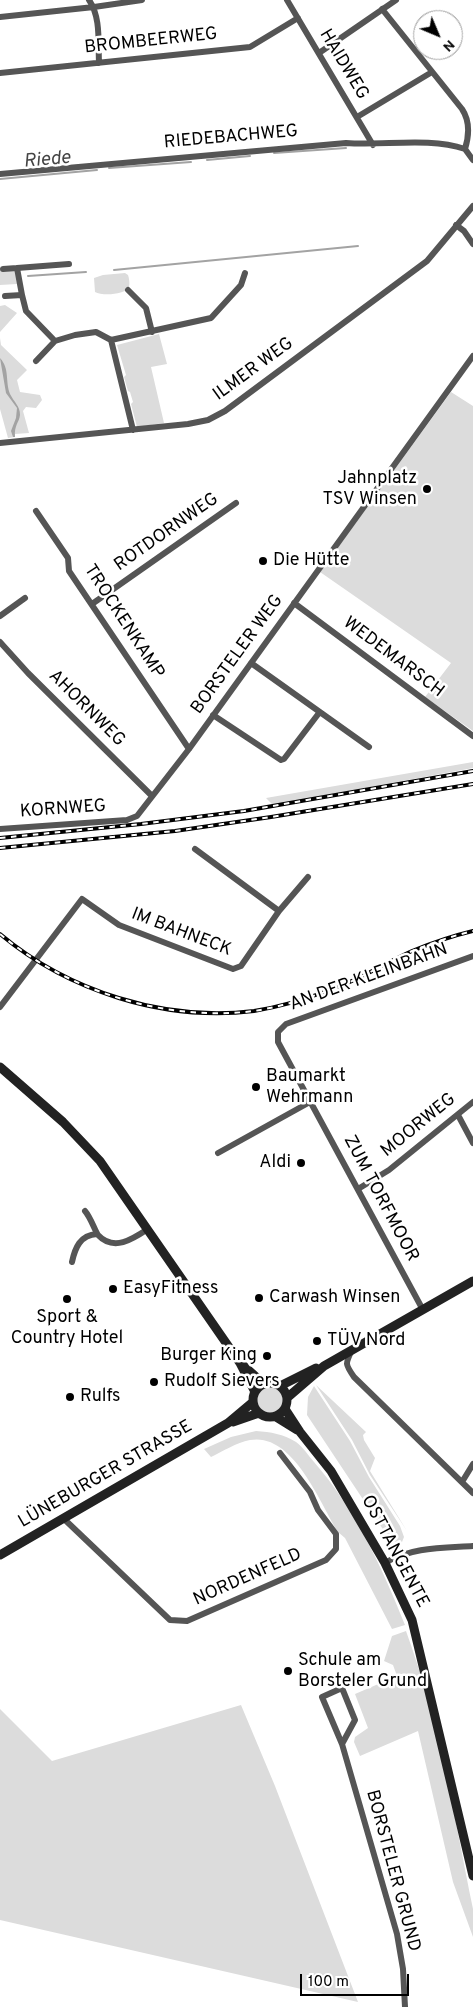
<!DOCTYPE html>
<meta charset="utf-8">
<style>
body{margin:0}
#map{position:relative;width:473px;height:2007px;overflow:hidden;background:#fff;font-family:Overpass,sans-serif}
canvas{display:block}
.north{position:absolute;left:413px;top:10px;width:50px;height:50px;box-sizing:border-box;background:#fff;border:1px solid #999;border-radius:50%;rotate:135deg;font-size:14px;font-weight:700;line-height:20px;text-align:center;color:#000}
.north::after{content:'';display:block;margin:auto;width:18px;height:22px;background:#000;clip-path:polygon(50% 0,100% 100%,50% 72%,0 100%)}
.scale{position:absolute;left:300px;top:1974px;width:109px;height:22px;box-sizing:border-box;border:2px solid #000;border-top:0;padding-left:6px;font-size:15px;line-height:18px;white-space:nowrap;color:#000;-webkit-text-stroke:4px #fff;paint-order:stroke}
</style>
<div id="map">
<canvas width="473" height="2007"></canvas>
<div class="north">N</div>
<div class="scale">100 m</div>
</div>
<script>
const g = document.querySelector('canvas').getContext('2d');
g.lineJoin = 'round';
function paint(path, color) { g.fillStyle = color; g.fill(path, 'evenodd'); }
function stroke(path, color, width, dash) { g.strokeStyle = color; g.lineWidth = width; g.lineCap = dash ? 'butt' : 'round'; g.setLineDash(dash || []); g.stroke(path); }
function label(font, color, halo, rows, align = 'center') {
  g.font = font + ' Overpass,sans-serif'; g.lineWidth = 5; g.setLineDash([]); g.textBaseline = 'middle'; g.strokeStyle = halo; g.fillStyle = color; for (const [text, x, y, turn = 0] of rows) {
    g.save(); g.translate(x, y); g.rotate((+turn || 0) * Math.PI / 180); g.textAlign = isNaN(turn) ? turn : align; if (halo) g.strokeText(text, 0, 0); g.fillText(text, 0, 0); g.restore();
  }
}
const green = new Path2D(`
 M0,270H16L17,284L0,285Z
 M125,273L128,275C129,278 130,283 129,287C125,295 102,296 95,292L94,278L103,275Z
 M5,305L17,313L0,332V306Z
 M159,334L167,364L151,367L164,423L137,427L131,404L133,402L130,392L128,391L124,377L126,375L117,345Z
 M0,338L1,345L27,370L17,380L20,392L40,395L42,400L36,408L26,407L23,411L29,433L15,434V437L8,438L0,409Z
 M451,392L473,406V731L425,697L451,663L320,572Z
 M473,762V768L273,805L266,798Z
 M316,1385L366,1432L363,1435L364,1440L375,1458L370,1471L407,1531L370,1475L352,1440Z
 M314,1386L350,1441L369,1477L400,1526L404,1537L402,1542L398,1543L393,1541L384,1531L307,1415L308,1397Z
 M257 1400a13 13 0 1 1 26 0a13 13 0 1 1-26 0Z
 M256,1431C271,1432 283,1434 296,1442C303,1447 308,1455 314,1462C355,1509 382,1567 405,1625L392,1629L345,1538L338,1532C320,1503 293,1432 250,1440C236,1443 223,1451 211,1457L204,1449L231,1437Z
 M406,1631C439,1721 454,1815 473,1909V1937L453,1882L418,1731L360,1756L354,1742L355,1737L368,1728L355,1694L397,1676L393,1665L384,1661L392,1636Z
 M241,1705L275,1786L358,2002L0,1920V1709L52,1761Z`);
const water = new Path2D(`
 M0,358C10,369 5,381 10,394C14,402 20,406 20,415C19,423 14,425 15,437H13L11,431L16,418L17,408L6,393Z`);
const stream = new Path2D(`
 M274,153L346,148
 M207,160L250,156
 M109,168L191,162
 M0,179L97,170
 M114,270L358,246
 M28,276L86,272`);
const street = new Path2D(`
 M89,0C101,17 98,42 99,63
 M287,0L373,145
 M382,9L462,109C470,121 469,136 465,149
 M0,17L94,7L142,0
 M319,53L396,0
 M0,73L250,47L298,18
 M357,117L432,72
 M465,149L473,160
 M0,174L346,143C384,146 428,137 465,149
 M456,225L464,231L473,244
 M3,269L17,268
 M128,290L146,308L152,332
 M22,295L17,268L69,264
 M5,296L22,295L26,311L55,341
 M111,340L211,318L241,285L245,273
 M36,361L55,341L75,335L96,332L111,340L133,430
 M0,443L188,424L208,420L225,411L427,261L473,206
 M36,511L68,558L69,571L189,749
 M294,603L473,736
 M92,604L236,503
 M0,616L25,598
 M0,642L28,673L152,796
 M251,663L369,747
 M213,715L281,760L284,759L319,713
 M0,829L127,820L137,816L189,749L473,356
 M195,849L279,911
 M0,1007L82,899L119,925L233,969L241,966L279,911L308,877
 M458,1115L473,1143
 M218,1153L310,1102
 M358,1189L389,1170L473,1102
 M85,1211C91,1218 95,1231 98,1235C114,1252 133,1239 148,1229
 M72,1262C75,1248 80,1235 97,1234
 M423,1310L278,1042V1032L286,1024L473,956
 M352,1350C345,1364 345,1364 354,1377L473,1493
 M462,1482L473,1464
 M63,1518L170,1620L187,1621L326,1560L336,1549V1534L318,1510L310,1492L280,1453
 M385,1563C411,1547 443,1548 473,1546
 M342,1744L355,1720L342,1688L322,1697L342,1744L397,1934L403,1969L405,2007`);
const secondary = new Path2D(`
 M0,1067L63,1122L100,1161L240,1363L255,1392
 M244,1366L264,1384
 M253 1400a17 17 0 1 1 34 0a17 17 0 1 1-34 0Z
 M280,1386L316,1368
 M288,1397L324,1366L473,1281
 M285,1409L300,1432L331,1471L385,1563L412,1620L473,1876
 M276,1417L297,1430
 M233,1422L259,1413
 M0,1555L228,1423L253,1402`);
const rail = new Path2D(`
 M0,838L141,824L244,811L473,771
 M0,848L175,831L271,817L473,784
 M0,934C68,991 164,1022 254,1011C279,1007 306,999 330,990C359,980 385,963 412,951C432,943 452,936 473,931`);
const markers = [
 [427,489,5,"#000"],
 [263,561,5,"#000"],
 [256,1087,5,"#000"],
 [301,1163,5,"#000"],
 [113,1289,5,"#000"],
 [259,1298,5,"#000"],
 [67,1299,5,"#000"],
 [317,1341,5,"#000"],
 [267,1356,5,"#000"],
 [154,1382,5,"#000"],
 [70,1397,5,"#000"],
 [288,1671,5,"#000"]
];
const streetNames = [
 ["BROMBEERWEG",151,42,-6],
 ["HAIDWEG",343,65,59],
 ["RIEDEBACHWEG",231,138,-5],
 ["ILMER WEG",254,370,-36],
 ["ROTDORNWEG",167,533,-35],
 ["TROCKENKAMP",123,622,57],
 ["BORSTELER WEG",238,655,-54],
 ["WEDEMARSCH",393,658,37],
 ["AHORNWEG",86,709,45],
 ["KORNWEG",63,810,-4],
 ["IM BAHNECK",181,933,21],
 ["AN DER KLEINBAHN",369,978,-20],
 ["MOORWEG",419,1126,-39],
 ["ZUM TORFMOOR",380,1199,62],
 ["LÜNEBURGER STRASSE",106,1475,-30],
 ["OSTTANGENTE",394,1552,62],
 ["NORDENFELD",248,1578,-24],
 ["BORSTELER GRUND",392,1871,75]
];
const poiNames = [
 ["Jahnplatz",417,479,"right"],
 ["TSV Winsen",417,500,"right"],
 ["Die Hütte",273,561],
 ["Baumarkt",266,1077],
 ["Wehrmann",266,1098],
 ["Aldi",291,1163,"right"],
 ["EasyFitness",123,1289],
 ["Carwash Winsen",269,1298],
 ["Sport &",67,1318,"center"],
 ["Country Hotel",67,1339,"center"],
 ["TÜV Nord",327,1341],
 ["Burger King",257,1356,"right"],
 ["Rudolf Sievers",164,1382],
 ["Rulfs",80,1397],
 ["Schule am",298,1661],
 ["Borsteler Grund",298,1682]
];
const waterNames = [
 ["Riede",47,161,-5]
];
paint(green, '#dcdcdc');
paint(water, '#a3a3a3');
stroke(stream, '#a3a3a3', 2);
stroke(street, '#555', 6);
stroke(secondary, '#222', 9);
stroke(rail, '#000', 4);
stroke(rail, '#fff', 2, [5.5]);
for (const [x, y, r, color] of markers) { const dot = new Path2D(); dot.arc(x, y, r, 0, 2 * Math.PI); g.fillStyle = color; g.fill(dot); stroke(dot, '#fff', 2); }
label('18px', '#000', '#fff', streetNames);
label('18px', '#000', '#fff', poiNames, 'left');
label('italic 19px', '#444', '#fff', waterNames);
</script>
